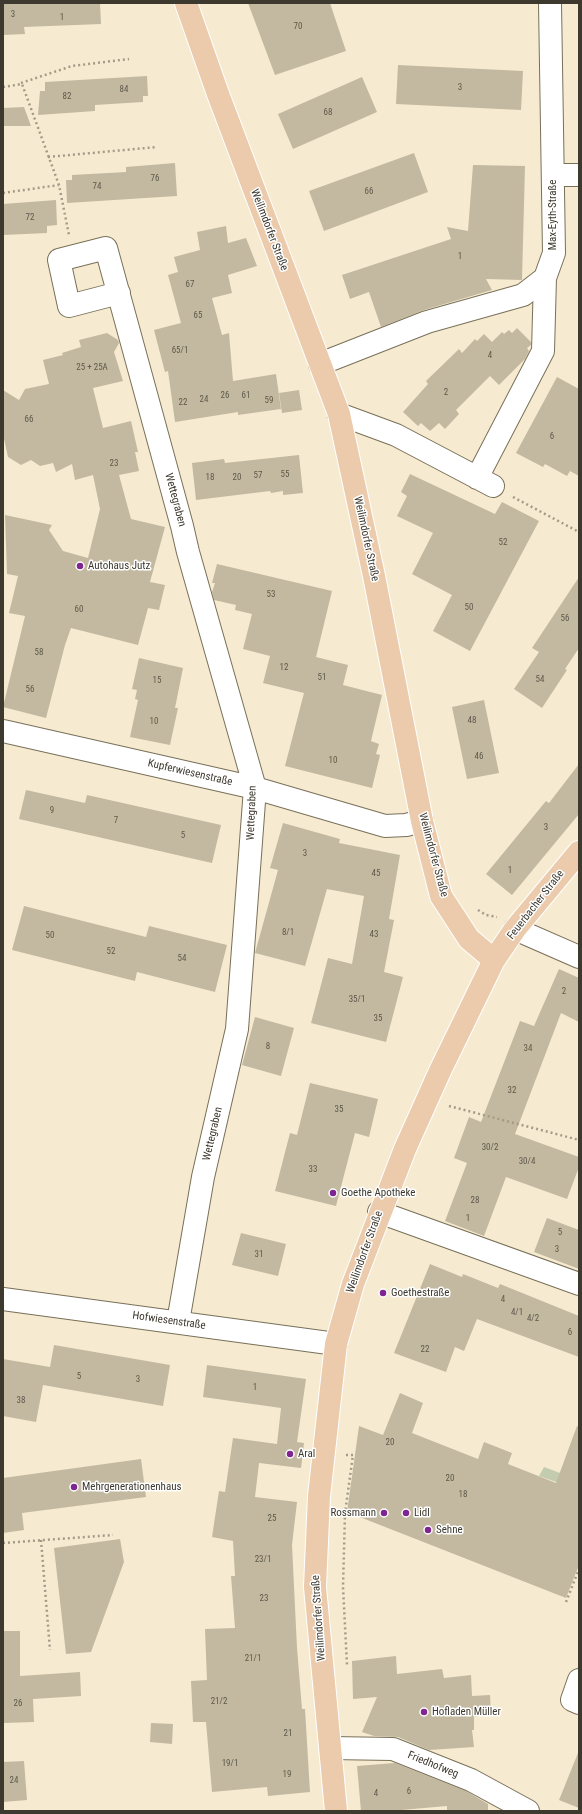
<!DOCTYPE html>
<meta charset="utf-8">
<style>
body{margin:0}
#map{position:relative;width:582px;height:1814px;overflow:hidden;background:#f6ebd1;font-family:"Roboto Condensed",sans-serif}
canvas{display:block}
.frame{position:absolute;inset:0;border:4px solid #3d392f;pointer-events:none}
</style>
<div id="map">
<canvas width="582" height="1814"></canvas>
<div class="frame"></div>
</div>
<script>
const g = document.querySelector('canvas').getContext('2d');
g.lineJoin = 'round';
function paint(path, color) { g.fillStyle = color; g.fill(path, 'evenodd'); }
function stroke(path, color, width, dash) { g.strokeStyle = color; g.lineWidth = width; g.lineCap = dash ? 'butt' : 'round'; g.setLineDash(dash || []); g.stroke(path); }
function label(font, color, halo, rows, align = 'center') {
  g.font = font + ' "Roboto Condensed",sans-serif'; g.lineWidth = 3; g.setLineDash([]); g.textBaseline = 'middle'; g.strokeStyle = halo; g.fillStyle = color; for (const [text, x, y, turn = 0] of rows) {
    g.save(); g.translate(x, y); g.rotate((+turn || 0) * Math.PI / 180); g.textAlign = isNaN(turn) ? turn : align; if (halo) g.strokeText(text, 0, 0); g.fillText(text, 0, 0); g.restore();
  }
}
const green = new Path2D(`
 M544,1467L579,1480V1490L539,1476Z`);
const building = new Path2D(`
 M3,3H100L101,24L24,27L25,34L3,35Z
 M248,3H330L346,51L275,75Z
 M398,65L523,71L521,110L396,104Z
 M147,76L148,96H143V102L95,105V111L38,115L40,91H45V82Z
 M362,77L377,112L293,149L278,114Z
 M24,107L31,126H3V108Z
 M414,153L428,192L324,231L309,191Z
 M175,163L177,196L67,203L66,180H72V175L126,172V167Z
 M473,165L525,166L522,280L486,279L492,290L424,310L381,327L369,292L350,299L342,275L451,239L447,227L468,231Z
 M56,200L57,225L47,226V233L3,235V204Z
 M226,226L228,243L246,238L257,266L228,275L232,293L212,298L222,335L229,333L233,381L276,374L281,409L238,415V412L175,422L168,371L165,372L154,330L181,323L168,275L178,272L174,257L200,250L197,232Z
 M517,328L531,342V345L527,348L529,351L525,359L499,385L490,376L456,410L459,414L445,429L439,423L430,431L421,423L418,426L403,412L428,384L426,381L459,349L462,353L475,339L477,341L484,334L492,342L502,332L504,334L509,330L512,333Z
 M107,333L118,340L119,343L114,352L123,381L93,388L103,428L131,421L138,452H135L139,471L119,475L131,519L165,527L150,582L165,585L159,610L148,608L138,645L71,628L65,645L46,718L3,707L25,616L9,613L18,576L7,574L5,515L52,525L49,530L63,551L88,558L100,509L93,475L75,480L72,464L56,472L53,463L40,466L31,460L21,465L8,457L3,434V390L19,400L25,389L49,384L43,360L63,355L62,353L81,347L79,340Z
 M557,377L579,389V476L570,471L567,476L545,464L543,467L516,453Z
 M299,390L302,410L282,413L279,393Z
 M299,455L303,493L283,495V491L271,493L270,491L196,500L192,463L224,459L225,463Z
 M410,474L495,514L502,502L539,521L470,651L433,631L452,595L412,574L433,533L397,516L407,496L401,492Z
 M217,564L332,591L316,657L348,665L343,685L382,695L371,741L379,744L376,754L380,755L372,788L285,766L304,693L263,683L270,656L243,649L252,614L235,610L236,605L214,600L212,592L215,583H212Z
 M579,577V648L565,669L567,670L542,708L514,689L539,652L532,648Z
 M139,658L183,668L175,708H178L170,745L130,737L138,700L135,699L137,690L132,689Z
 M484,700L499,773L467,779L452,707Z
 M579,764V814L512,895L486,874L546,801L549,803Z
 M26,790L85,803L87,795L221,825L212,863L19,819Z
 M283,823L340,839L339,843L400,855L389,919L394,920L384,972L403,977L386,1042L311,1023L328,958L352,964L364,896L327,889L305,966L255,953L278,870L270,868Z
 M24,906L146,937L149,926L227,945L215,992L137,972L135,981L12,950Z
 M559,969L579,978V1022L561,1013L515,1134L579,1157V1167L567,1199L506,1177L484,1236L445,1221L467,1163L454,1158L469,1117L481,1122L520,1021L534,1026Z
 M255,1017L294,1028L281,1076L242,1065Z
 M310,1083L378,1099L369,1137L355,1133L336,1206L275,1191L290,1133L297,1135Z
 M547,1218L579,1230V1269L534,1252Z
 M241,1233L286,1244L278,1276L232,1265Z
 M430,1264L462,1277L463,1274L498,1288L500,1284L579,1316V1357L477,1319L464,1351L455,1347L446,1372L394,1353Z
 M54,1345L170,1365L163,1406L43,1385L36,1422L3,1416V1359L50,1367Z
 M207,1365L306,1379L297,1442L304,1443L301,1468L259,1463L255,1497L297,1502L292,1545L297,1648L302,1709H305L310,1792L268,1796L267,1787L212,1792L206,1722H193L191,1681L207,1680L205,1629L235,1628L231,1576H235L233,1541L212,1537L219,1491L225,1492L233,1438L277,1444L281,1408L203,1397Z
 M400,1393L423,1403L412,1433L478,1459L484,1442L512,1453L508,1464L556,1483L577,1426L579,1427V1565L566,1598L347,1512L359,1426L383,1435Z
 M141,1459L146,1497L22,1513L24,1530L3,1533V1478Z
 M120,1539L124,1562L91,1652L66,1654L54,1548Z
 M3,1631H20V1676L80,1672L81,1696L33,1699L34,1722L3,1723Z
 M396,1656L397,1674L442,1669L444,1678L471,1675L472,1696L490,1695L491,1714L474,1717V1730H472L474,1747L429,1750L398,1737L374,1736L362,1732L377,1697L353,1699L352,1661Z
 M151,1723L173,1724L172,1744L150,1742Z
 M578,1753H579V1808L559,1800Z
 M24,1761L27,1800L3,1802V1762Z
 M395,1763L466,1791L488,1804V1811H447V1806L390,1811H361L357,1766Z`);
const path = new Path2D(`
 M21,83L72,66L129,59
 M3,87L22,84L59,185L69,235
 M48,157L157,147
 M3,193L59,185
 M513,497L579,532
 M478,910L486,915L497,917
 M449,1106L579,1140
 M346,1455H353L345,1513L343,1587L347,1665
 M41,1540L50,1650
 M3,1543L113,1535
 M566,1602L579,1569`);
const minor = new Path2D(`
 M553,175H579
 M119,293L69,306L59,260L106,248L126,321L182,526L188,552L255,788L237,1029L203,1177L178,1322
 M320,364L427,322L523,295L545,278L554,253L550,3
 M339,414L396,435L493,486
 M477,478L543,351L545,278
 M3,731L255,788L385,826L406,825L422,821
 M515,929L579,957
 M379,1212L579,1284
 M3,1299L336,1344
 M579,1680L572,1700L579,1703
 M331,1748L393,1749L471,1780L528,1811`);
const major = new Path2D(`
 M186,3L218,94L339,414L374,576L422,821L441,896L469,939L494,960
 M336,1811L315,1587L319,1496L336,1344L353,1284L405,1149L440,1071L494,960L515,929L579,852`);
const markers = [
 [80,566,4,"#7f2592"],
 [333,1193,4,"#7f2592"],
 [383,1293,4,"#7f2592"],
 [290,1454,4,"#7f2592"],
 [74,1487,4,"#7f2592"],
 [384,1513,4,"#7f2592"],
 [406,1513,4,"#7f2592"],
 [428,1530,4,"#7f2592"],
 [424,1712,4,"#7f2592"]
];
const numberNames = [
 ["3",13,15],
 ["1",62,18],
 ["70",298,27],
 ["3",460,88],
 ["84",124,90],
 ["82",67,97],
 ["68",328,113],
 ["76",155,179],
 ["74",97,187],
 ["66",369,192],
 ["72",30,218],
 ["1",460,257],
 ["67",190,285],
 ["65",198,316],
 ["65/1",180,351],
 ["4",490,356],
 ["25 + 25A",92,368],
 ["2",446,393],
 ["26",225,396],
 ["61",246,396],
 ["24",204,400],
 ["59",269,401],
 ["22",183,403],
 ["66",29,420],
 ["6",552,437],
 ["23",114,464],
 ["55",285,475],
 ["57",258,476],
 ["18",210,478],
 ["20",237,478],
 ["52",503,543],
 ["53",271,595],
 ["50",469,608],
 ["60",79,610],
 ["56",565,619],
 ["58",39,653],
 ["12",284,668],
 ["51",322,678],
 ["54",540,680],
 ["15",157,681],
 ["56",30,690],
 ["48",472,721],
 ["10",154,722],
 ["46",479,757],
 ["10",333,761],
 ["9",52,811],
 ["7",116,821],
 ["3",546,828],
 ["5",183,836],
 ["3",305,854],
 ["1",510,871],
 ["45",376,874],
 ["8/1",288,933],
 ["43",374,935],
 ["50",50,936],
 ["52",111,952],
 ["54",182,959],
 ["2",564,992],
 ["35/1",357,1000],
 ["35",378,1019],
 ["8",268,1047],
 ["34",528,1049],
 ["32",512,1091],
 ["35",339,1110],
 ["30/2",490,1148],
 ["30/4",527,1162],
 ["33",313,1170],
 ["28",475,1201],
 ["1",468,1219],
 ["5",560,1233],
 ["3",557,1250],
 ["31",259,1255],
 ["4",503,1300],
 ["4/1",517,1313],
 ["4/2",533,1319],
 ["6",570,1333],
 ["22",425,1350],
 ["5",79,1377],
 ["3",138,1380],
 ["1",255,1388],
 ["38",21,1401],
 ["20",390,1443],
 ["20",450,1479],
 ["18",463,1495],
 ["25",272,1519],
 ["23/1",263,1560],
 ["23",264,1599],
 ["21/1",253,1659],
 ["21/2",219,1702],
 ["26",18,1704],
 ["21",288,1734],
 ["19/1",230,1764],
 ["19",287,1775],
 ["24",14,1781],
 ["6",409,1792],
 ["4",376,1794]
];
const streetNames = [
 ["Max-Eyth-Straße",553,215,-90],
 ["Weilimdorfer Straße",269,230,69],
 ["Wettegraben",175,500,75],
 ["Weilimdorfer Straße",366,539,78],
 ["Kupferwiesenstraße",190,773,13],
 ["Wettegraben",252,813,-88],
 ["Weilimdorfer Straße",433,855,75],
 ["Feuerbacher Straße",536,905,-52],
 ["Wettegraben",213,1134,-77],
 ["Weilimdorfer Straße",365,1252,-70],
 ["Hofwiesenstraße",169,1321,8],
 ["Weilimdorfer Straße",319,1618,-94],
 ["Friedhofweg",433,1765,22]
];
const poiNames = [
 ["Autohaus Jutz",88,566],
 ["Goethe Apotheke",341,1193],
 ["Goethestraße",391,1293],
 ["Aral",298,1454],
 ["Mehrgenerationenhaus",82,1487],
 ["Rossmann",376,1513,"right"],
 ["Lidl",414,1513],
 ["Sehne",436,1530],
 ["Hofladen Müller",432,1712]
];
paint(green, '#c3ccae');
paint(building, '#c3b9a0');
stroke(minor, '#797059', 24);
stroke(major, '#fff', 24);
stroke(path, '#a39b88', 2.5, [2, 3]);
stroke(minor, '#fff', 22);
stroke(major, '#ebcbac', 22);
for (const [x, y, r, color] of markers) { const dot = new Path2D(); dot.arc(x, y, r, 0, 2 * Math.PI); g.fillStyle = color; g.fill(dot); stroke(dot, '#fff', 1.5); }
label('9px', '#5e594b', null, numberNames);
label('11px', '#3d392f', '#fff', streetNames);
label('11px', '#3d392f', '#fff', poiNames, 'left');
</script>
